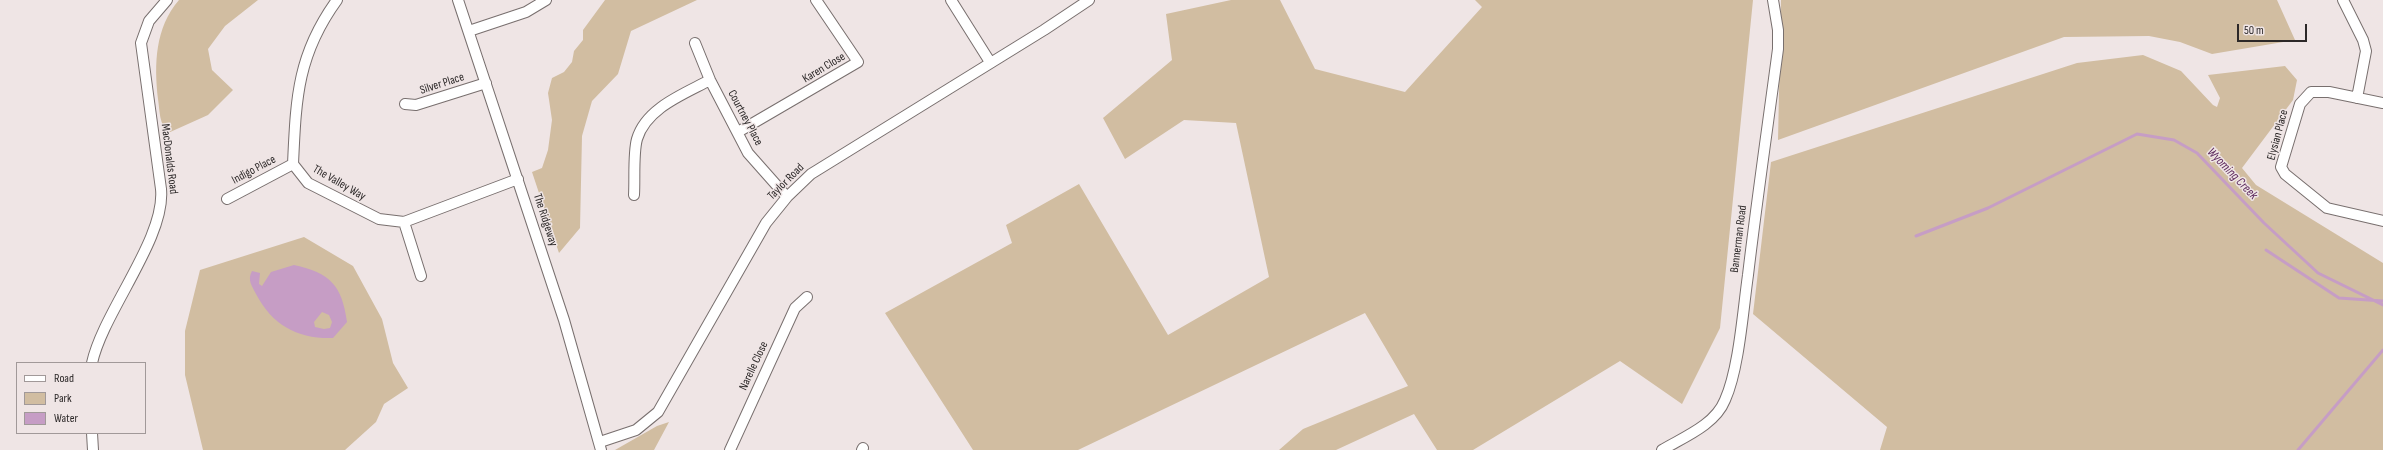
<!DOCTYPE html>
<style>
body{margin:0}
#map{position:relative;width:2383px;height:450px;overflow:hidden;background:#efe5e5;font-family:"Sofia Sans Condensed",sans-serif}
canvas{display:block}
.legend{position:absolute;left:16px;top:362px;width:130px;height:72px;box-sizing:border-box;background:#efe5e5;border:1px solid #a19999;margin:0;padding:5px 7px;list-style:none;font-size:12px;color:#2c2828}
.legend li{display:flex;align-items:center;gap:8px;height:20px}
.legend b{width:20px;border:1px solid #a19999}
.scale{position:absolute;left:2237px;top:24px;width:70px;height:18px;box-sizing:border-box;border:2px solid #2c2828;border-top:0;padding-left:5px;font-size:12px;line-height:14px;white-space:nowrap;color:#2c2828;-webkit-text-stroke:3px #efe5e5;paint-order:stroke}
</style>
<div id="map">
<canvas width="2383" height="450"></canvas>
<ul class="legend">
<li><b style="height:5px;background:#fff"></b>Road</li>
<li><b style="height:11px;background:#d1bda1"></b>Park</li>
<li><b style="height:11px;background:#c69dc5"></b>Water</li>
</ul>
<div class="scale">50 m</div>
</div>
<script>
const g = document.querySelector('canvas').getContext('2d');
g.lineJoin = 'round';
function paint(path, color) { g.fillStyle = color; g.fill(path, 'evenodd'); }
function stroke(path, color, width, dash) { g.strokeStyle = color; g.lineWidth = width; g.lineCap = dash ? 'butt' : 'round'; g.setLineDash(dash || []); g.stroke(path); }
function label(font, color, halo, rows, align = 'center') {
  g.font = font + ' "Sofia Sans Condensed",sans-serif'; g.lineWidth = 3; g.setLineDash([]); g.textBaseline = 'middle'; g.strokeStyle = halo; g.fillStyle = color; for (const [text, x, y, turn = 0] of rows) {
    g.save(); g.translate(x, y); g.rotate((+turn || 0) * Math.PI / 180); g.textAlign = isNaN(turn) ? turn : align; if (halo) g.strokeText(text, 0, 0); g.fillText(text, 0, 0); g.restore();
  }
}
const green = new Path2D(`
 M179,0H258L225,26L208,49L212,70L233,90L208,115L168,133C159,123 160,112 158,99C154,64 155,28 179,0Z
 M605,0H697L631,31L618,74L592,101L582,136L580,228L559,253L532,172L542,168L548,150L552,120L548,93L552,78L564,72L572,62L574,51L583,40V30Z
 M1231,0H1280L1315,69L1405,92L1482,7L1475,0H1753L1720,328L1682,404L1620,361L1473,450H1437L1414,414L1336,450H1279L1303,429L1408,386L1365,313L1078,450H973L885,313L1012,243L1006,225L1079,184L1168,335L1269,277L1236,123L1184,120L1125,159L1103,118L1172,60L1166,14Z
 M1781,0H2277L2295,40L2212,54L2180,42L2149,36L2064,37L1778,140Z
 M2143,55L2181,71L2213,105L2217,107L2220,98L2208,75L2285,66L2297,80L2293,100L2242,168L2256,185L2383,263V450H1880L1887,427L1753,314L1771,162L2077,63Z
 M304,237L353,266L382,319L393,363L408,388L384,404L376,422L345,450H203L185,375V331L200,270Z
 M669,422L654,450H615L657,426Z`);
const water = new Path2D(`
 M294,265C330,273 342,285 347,322L333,338C298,339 273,326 256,294C252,286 247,280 252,271L260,273L259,284L262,286L271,272ZM322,312L329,315L332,322L330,328L324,329L315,327L314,322Z`);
const stream = new Path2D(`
 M1916,236L1988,208L2137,134L2174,140L2197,153L2264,223L2318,273L2383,305
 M2266,250L2339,298L2383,301
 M2298,450L2383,350`);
const minor = new Path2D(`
 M337,0C297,55 296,99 293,164L308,183L379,219L404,222L518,179
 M458,0L564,320L601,450
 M951,0L990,62
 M2343,0L2363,40L2366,51L2357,98
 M469,31L526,12L546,0
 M695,43L710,80L748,153L787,197
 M2383,103L2329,92H2311L2300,104L2281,167L2285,174L2327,208L2383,221
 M405,104L416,105L486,83
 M738,132L858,62L816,0
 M634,195C635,179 633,153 637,139C646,108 684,94 710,80
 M227,199L293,164
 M404,222L421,276
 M92,363C103,312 166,238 161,189L141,43L149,21L167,0
 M92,433L93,450
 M600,442L636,430L658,412L766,223L787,197L811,174L1044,30L1089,0
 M730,450L795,308L807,297
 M862,450L863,448
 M1662,450C1684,437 1715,425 1725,400C1739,369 1743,310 1748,275C1757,199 1768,124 1778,49V30L1773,0`);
const streetNames = [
 ["Karen Close",824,68,-31],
 ["Silver Place",442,84,-18],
 ["Courtney Place",745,118,62],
 ["Elysian Place",2278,135,-75],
 ["MacDonalds Road",169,159,83],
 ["Indigo Place",254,170,-28],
 ["Taylor Road",786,182,-45],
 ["The Valley Way",339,183,30],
 ["The Ridgeway",545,220,72],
 ["Bannerman Road",1739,239,-83],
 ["Narelle Close",754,366,-65]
];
const waterNames = [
 ["Wyoming Creek",2232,174,46]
];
paint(green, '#d1bda1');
paint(water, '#c69dc5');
stroke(stream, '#c69dc5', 3);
stroke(minor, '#786f6e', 12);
stroke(minor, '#fff', 10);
label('12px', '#2c2828', '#efe5e5', streetNames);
label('italic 13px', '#5e2b5e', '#efe5e5', waterNames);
</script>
